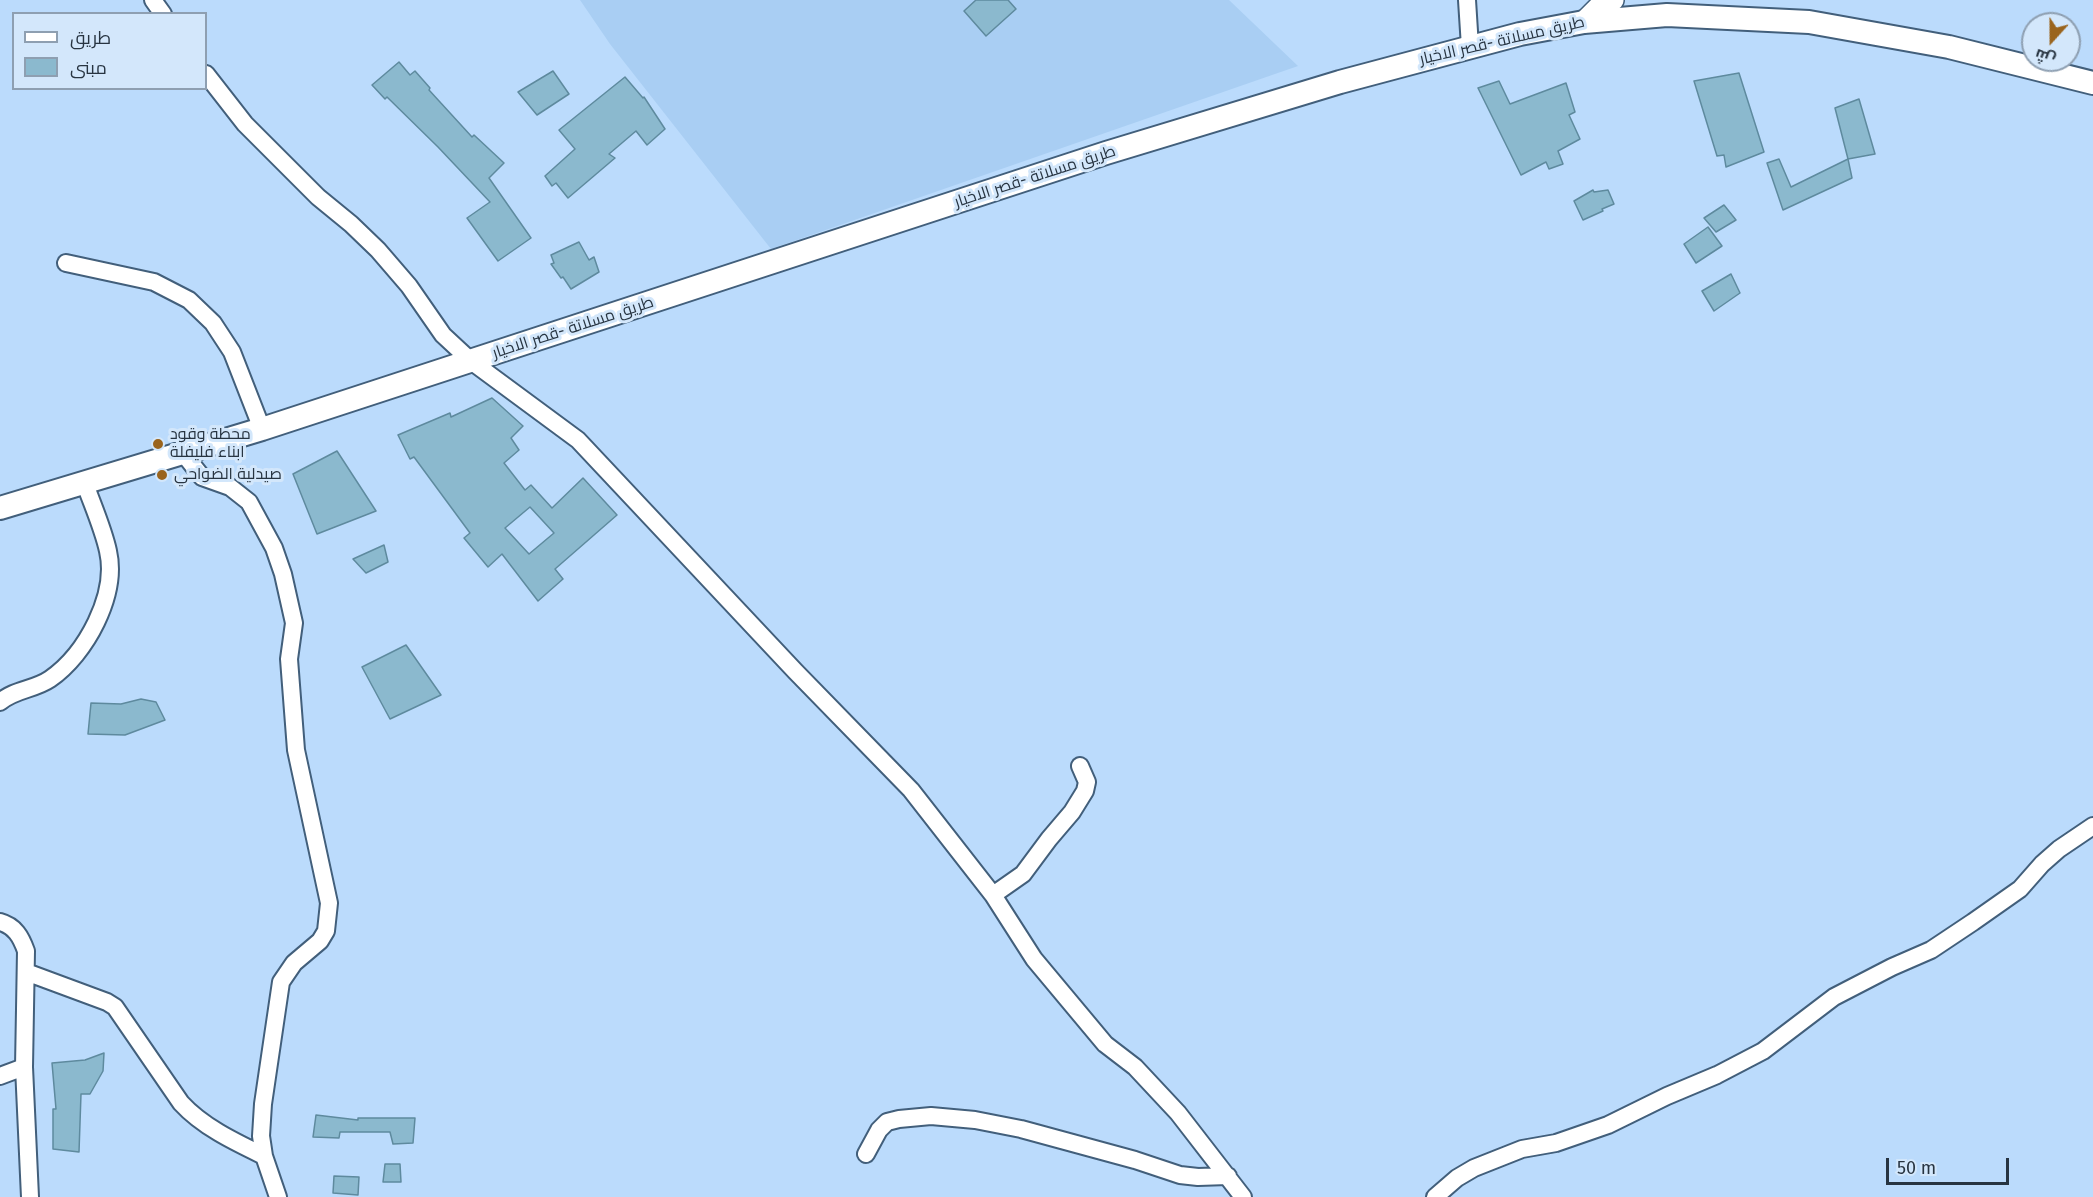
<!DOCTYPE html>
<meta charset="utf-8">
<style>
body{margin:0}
#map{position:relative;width:2093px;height:1197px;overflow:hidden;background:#bbdbfc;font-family:"Fira Sans",Cairo,sans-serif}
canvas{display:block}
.legend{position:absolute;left:12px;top:12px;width:195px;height:78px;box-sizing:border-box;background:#d3e7fb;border:2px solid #8e9fb1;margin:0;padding:8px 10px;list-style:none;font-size:18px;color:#273441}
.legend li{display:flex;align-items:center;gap:12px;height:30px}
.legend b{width:30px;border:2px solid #8e9fb1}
.north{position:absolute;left:2021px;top:12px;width:60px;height:60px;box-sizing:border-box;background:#d3e7fb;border:2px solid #8e9fb1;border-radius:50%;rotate:201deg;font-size:16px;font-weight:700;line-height:24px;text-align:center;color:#273441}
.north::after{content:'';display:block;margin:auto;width:21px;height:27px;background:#9a641d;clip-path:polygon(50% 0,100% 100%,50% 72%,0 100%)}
.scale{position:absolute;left:1886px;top:1158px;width:123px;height:27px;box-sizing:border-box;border:3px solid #273441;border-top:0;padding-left:8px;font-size:18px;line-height:21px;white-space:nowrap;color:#273441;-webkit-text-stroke:4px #d3e7fb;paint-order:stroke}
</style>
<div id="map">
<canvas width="2093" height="1197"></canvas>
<ul class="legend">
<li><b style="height:8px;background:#fff"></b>طريق</li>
<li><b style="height:16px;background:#8bb9ce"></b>مبنى</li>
</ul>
<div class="north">ش</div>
<div class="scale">50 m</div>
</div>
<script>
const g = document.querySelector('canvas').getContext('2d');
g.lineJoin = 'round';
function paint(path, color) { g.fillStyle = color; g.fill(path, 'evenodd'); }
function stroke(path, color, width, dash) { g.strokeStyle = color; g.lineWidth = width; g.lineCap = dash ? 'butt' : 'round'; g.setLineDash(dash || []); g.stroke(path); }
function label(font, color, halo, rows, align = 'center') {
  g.font = font + ' "Fira Sans",Cairo,sans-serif'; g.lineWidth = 6; g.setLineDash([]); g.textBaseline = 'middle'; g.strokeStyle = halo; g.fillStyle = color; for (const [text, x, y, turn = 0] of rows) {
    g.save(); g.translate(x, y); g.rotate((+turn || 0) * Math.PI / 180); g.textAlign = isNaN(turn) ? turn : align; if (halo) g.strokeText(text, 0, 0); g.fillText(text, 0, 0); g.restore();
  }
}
const built = new Path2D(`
 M580,0H1229L1298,66L771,249L610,44Z`);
const building = new Path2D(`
 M976,0H1008L1016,9L986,36L964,11Z
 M399,62L410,75L415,71L430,88L429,90L472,137L474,135L504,163L489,178L531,238L498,261L467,218L490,202L438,147L387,97L385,99L372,85Z
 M553,71L569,94L537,115L518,92Z
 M1739,73L1764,152L1726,167L1724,155L1717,156L1694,81Z
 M625,77L643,98L644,97L665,129L647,145L636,131L609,154L615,158L568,198L556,183L552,186L545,176L575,149L559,130Z
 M1499,81L1510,104L1566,83L1575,112L1569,115L1580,139L1558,151L1563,164L1549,169L1546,162L1521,175L1478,88Z
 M1859,99L1875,154L1848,159L1835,108Z
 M1779,159L1791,187L1848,159L1852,178L1783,210L1767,163Z
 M1593,190L1594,192L1608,190L1614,204L1602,209L1603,211L1583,220L1574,201Z
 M1724,205L1736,220L1716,232L1704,218Z
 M1708,227L1722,246L1696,263L1684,244Z
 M579,242L589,260L594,257L599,272L571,289L563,277L561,278L551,264L554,263L551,255Z
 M1731,274L1740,293L1714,311L1702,291Z
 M492,398L523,426L511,438L519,450L504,463L525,490L531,485L552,508L583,478L617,515L555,569L563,579L538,601L502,554L488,567L464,538L470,533L414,457L410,459L398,435L450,413L451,417ZM530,507L554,533L529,554L505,528Z
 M337,451L376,511L317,534L293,474Z
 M384,545L388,562L366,573L353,559Z
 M406,645L441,695L390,719L362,667Z
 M141,699L156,702L165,720L125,735L88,734L91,703L121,704Z
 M104,1053L103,1071L90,1094H81L79,1152L53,1149V1109H56L52,1063L85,1060Z
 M316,1115L358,1120V1118H415L413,1143L393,1144L390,1132H340L339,1138L313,1137Z
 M385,1164H400L401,1182H383Z
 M334,1176L359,1177L358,1195L333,1193Z`);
const minor = new Path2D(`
 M153,0L163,14
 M1467,0L1470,47
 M206,74L245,124L318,197L351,224L378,250L409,286L443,335L471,361L578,440L795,671L911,790L993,895L1034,959L1105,1044L1135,1067L1178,1113L1243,1197
 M66,263L154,282L189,300L213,323L232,352L262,429
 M183,453L202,477L230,487L249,502L274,548L283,574L294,623L289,659L296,750L329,903L326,931L320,941L294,963L281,982L263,1104L261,1136L264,1156L278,1197
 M0,702C15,689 34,690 50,679C86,654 118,595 108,551C103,528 92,504 84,481
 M993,895L1023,874L1049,839L1072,812L1085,791L1087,782L1080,766
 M0,922C15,926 21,937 26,951L24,1067L30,1197
 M26,972L107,1002L115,1007L181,1103C203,1127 235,1142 264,1156
 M0,1076L24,1067
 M866,1154L879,1130L887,1122L899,1119L931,1116L975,1120L1021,1129L1135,1160L1180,1175L1198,1177L1228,1176
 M1435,1197L1457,1178L1474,1168L1522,1149L1556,1143L1608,1125L1667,1096L1717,1075L1763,1051L1834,997L1892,967L1931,950L1973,922L2020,889L2042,864L2059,849L2093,826`);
const tertiary = new Path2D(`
 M1584,22L1600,6L1613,0`);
const secondary = new Path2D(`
 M0,508L262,429L1106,153L1340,82L1520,34L1584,22L1667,15L1809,22L1949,47L2093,83`);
const markers = [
 [158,444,6,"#9a641d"],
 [162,475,6,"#9a641d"]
];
const streetNames = [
 ["طريق مسلاتة -قصر الاخيار",1502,41,-13],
 ["طريق مسلاتة -قصر الاخيار",1035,177,-18],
 ["طريق مسلاتة -قصر الاخيار",573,328,-18]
];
const poiNames = [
 ["محطة وقود",170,435],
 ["ابناء فليفلة",170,453],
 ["صيدلية الضواحي",174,475]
];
paint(built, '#a9cef3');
paint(building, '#8bb9ce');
stroke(building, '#5e8a9e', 1.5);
stroke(minor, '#425f7b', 20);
stroke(tertiary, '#425f7b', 24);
stroke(secondary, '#425f7b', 26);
stroke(minor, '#fff', 16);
stroke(tertiary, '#fff', 21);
stroke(secondary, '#fff', 22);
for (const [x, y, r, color] of markers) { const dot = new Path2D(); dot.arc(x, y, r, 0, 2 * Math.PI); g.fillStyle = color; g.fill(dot); stroke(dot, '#d3e7fb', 2); }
label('16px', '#273441', '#d3e7fb', streetNames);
label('16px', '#273441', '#d3e7fb', poiNames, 'left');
</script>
